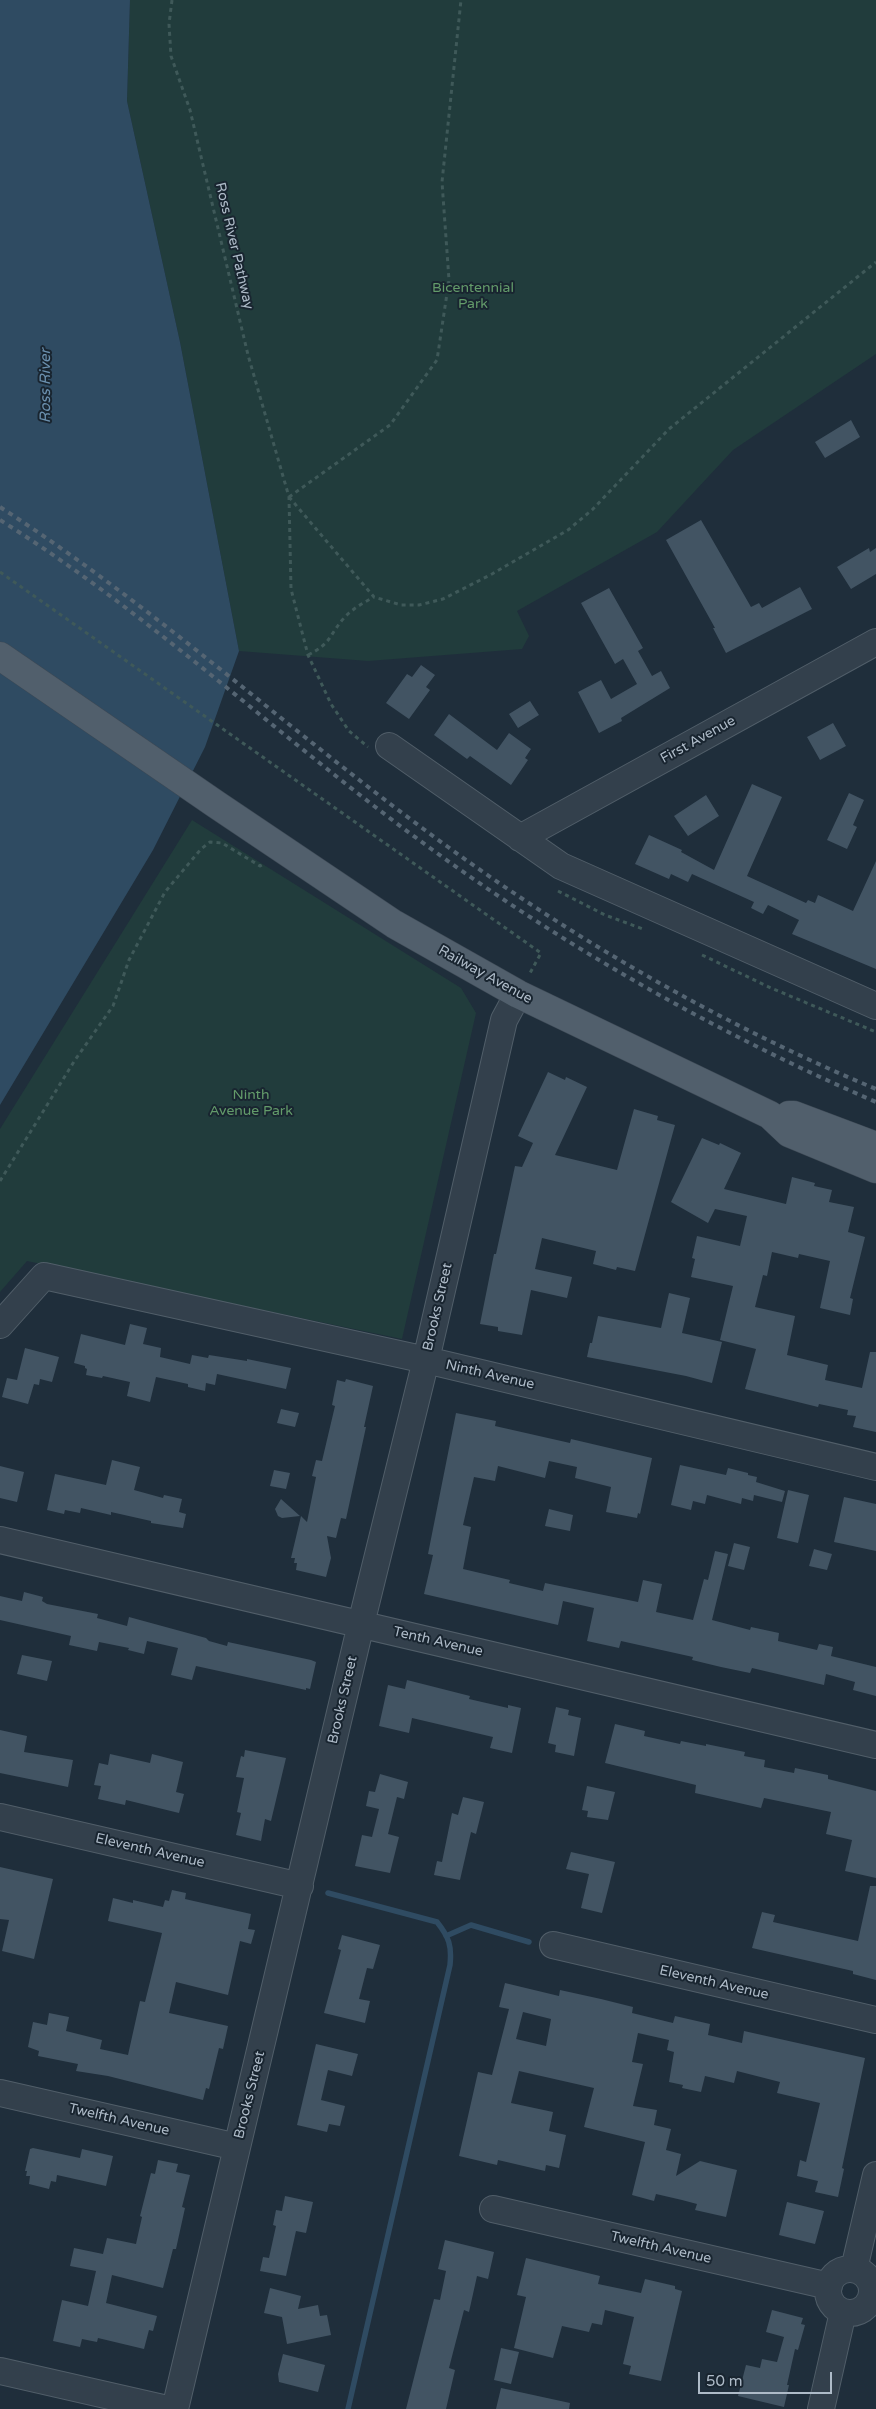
<!DOCTYPE html>
<style>
body{margin:0}
#map{position:relative;width:876px;height:2409px;overflow:hidden;background:#1f2e3b;font-family:"Varela Round",sans-serif}
canvas{display:block}
.scale{position:absolute;left:698px;top:2372px;width:134px;height:22px;box-sizing:border-box;border:2px solid #aebbc8;border-top:0;padding-left:6px;font-size:15px;line-height:18px;white-space:nowrap;color:#aebbc8;-webkit-text-stroke:4px #192530;paint-order:stroke}
</style>
<div id="map">
<canvas width="876" height="2409"></canvas>
<div class="scale">50 m</div>
</div>
<script>
const g = document.querySelector('canvas').getContext('2d');
g.lineJoin = 'round';
function paint(path, color) { g.fillStyle = color; g.fill(path, 'evenodd'); }
function stroke(path, color, width, dash) { g.strokeStyle = color; g.lineWidth = width; g.lineCap = dash ? 'butt' : 'round'; g.setLineDash(dash || []); g.stroke(path); }
function label(font, color, halo, rows, align = 'center') {
  g.font = font + ' "Varela Round",sans-serif'; g.lineWidth = 4; g.setLineDash([]); g.textBaseline = 'middle'; g.strokeStyle = halo; g.fillStyle = color; for (const [text, x, y, turn = 0] of rows) {
    g.save(); g.translate(x, y); g.rotate((+turn || 0) * Math.PI / 180); g.textAlign = isNaN(turn) ? turn : align; if (halo) g.strokeText(text, 0, 0); g.fillText(text, 0, 0); g.restore();
  }
}
const green = new Path2D(`
 M130,0H876V354L733,450L657,532L517,611L529,636L522,649L368,661L239,651L180,342L127,101Z
 M192,820L461,988L476,1013L402,1339L27,1261L0,1292V1129Z`);
const water = new Path2D(`
 M0,0H130L127,101L180,342L239,651L205,747L153,850L0,1105Z`);
const stream = new Path2D(`
 M328,1893L437,1922C449,1937 452,1946 450,1965L348,2409
 M446,1936L471,1925L529,1942`);
const building = new Path2D(`
 M851,420L860,437L825,458L815,442Z
 M701,520L751,607L759,603L762,608L800,587L812,609L726,653L713,628H715L666,540Z
 M869,548L870,552L876,548V574L851,589L837,567Z
 M609,588L643,648L638,651L652,676L661,671L670,688L621,718L622,721L599,733L578,692L601,680L611,699L637,684L623,659L615,664L581,603Z
 M421,665L435,675L426,687L430,690L409,719L386,703L407,674L412,677Z
 M530,701L539,715L518,728L509,714Z
 M449,714L497,750L509,733L531,749L525,758L528,760L511,785L470,756L467,759L434,735Z
 M833,723L846,746L820,760L807,737Z
 M752,784L782,797L747,876L806,903L808,900L815,903L818,895L853,911L876,861V969L792,934L799,920L768,905L763,914L751,908L754,902L692,874L688,882L671,874L669,879L635,864L649,835L682,850L681,852L714,870Z
 M849,793L864,800L853,825L857,827L847,849L827,840Z
 M706,795L719,816L688,836L674,816Z
 M548,1072L565,1080L566,1077L587,1087L555,1155L617,1170L634,1109L658,1116L657,1120L675,1125L635,1271L617,1267L616,1270L593,1264L596,1251L542,1238L535,1269L572,1277L567,1298L531,1290L522,1335L498,1331V1327L480,1324L494,1254H496L515,1166L522,1167L533,1143L518,1136Z
 M702,1138L719,1145L720,1143L741,1153L724,1189L786,1204L792,1177L815,1183L814,1186L832,1190L829,1202L854,1207L848,1232L865,1237L850,1298L853,1299L850,1315L820,1308L830,1261L799,1254L798,1258L772,1252L767,1276L763,1275L755,1307L795,1316L787,1355L828,1365L825,1380L862,1388L870,1352H876V1432L853,1427L856,1416L847,1415L848,1410L819,1404L818,1407L745,1389L756,1349L720,1340L733,1286L691,1277L695,1259L692,1258L697,1236L740,1246L747,1216L715,1209L708,1223L671,1202Z
 M669,1293L690,1298L682,1333L722,1342L712,1383L686,1376L587,1357L590,1343H592L598,1316L661,1328Z
 M130,1324L147,1328L143,1344L161,1348L160,1357L190,1364L192,1355L208,1358L209,1355L247,1361V1359L291,1368L286,1389L217,1374L215,1385L206,1383L205,1391L188,1387V1384L156,1377L150,1402L127,1396L130,1382L103,1376L102,1378L86,1375L87,1369L85,1368V1366L74,1363L81,1334L125,1345Z
 M25,1348L59,1357L52,1382L40,1379L39,1385L34,1384L28,1404L2,1397L7,1378L17,1380Z
 M346,1379L373,1386L364,1427H366L346,1519L341,1518L336,1538L327,1536L331,1558L326,1577L296,1570L297,1563H294L295,1558H291L301,1516L307,1522L316,1477L312,1476L316,1460L322,1461L335,1406L332,1405L337,1380L345,1382Z
 M281,1409L299,1413L295,1427L277,1423Z
 M456,1413L496,1421L495,1426L570,1443L571,1439L652,1458L640,1514L638,1513L637,1518L606,1512L611,1487L575,1478L577,1467L549,1461L545,1478L498,1466L495,1481L474,1477L463,1525L471,1527L463,1569L510,1580L509,1583L543,1591L545,1583L638,1602L643,1580L662,1584L656,1612L693,1620L704,1579L708,1580L715,1551L728,1554L712,1620L750,1630L751,1627L779,1633L778,1641L817,1650L819,1644L833,1647L831,1656L876,1667V1696L853,1690L855,1682L826,1674L824,1685L752,1668L750,1673L721,1667L692,1660L693,1657L621,1641L619,1648L587,1641L594,1608L563,1601L558,1625L424,1594L433,1555L428,1554Z
 M112,1460L140,1467L134,1490L163,1498L164,1495L182,1499L179,1512L186,1514L183,1528L151,1523V1521L111,1512V1515L81,1508L80,1513L65,1510L64,1514L47,1510L55,1474L106,1485Z
 M680,1465L726,1475L728,1468L748,1473V1475L757,1477L756,1482L785,1491L782,1502L754,1495L753,1501L742,1498L741,1504L707,1495L705,1504L693,1501L691,1510L671,1505Z
 M0,1466L24,1472L17,1502L0,1498Z
 M274,1470L290,1473L286,1489L270,1486Z
 M788,1490L809,1495L798,1543L777,1538Z
 M844,1497L876,1504V1551L834,1542Z
 M281,1499L300,1516L282,1518L278,1516L275,1509Z
 M549,1509L573,1515L570,1531L545,1526Z
 M734,1543L750,1547L744,1570L728,1566Z
 M814,1549L832,1554L827,1570L809,1566Z
 M24,1592L43,1597L42,1601L47,1604L98,1614L97,1618L127,1626L129,1617L206,1638L209,1641L227,1646L228,1642L311,1660L316,1662L310,1689L306,1688V1690L196,1666L192,1680L171,1675L178,1648L147,1641L144,1654L128,1650L129,1648L99,1642L97,1651L69,1645L71,1636L0,1620V1596L22,1601Z
 M22,1655L52,1661L47,1681L17,1674Z
 M407,1680L470,1696L469,1699L508,1708V1705L521,1708L512,1753L490,1748L493,1737L412,1718L409,1733L379,1726L388,1685L405,1689Z
 M556,1707L569,1710L568,1715L581,1718L574,1756L555,1752L556,1745L548,1743Z
 M615,1724L645,1731L644,1736L680,1744L681,1741L706,1746V1744L745,1752L744,1756L765,1760L764,1767L794,1773L795,1768L828,1775V1779L876,1791V1878L845,1871L852,1840L826,1834L831,1812L764,1798L761,1808L695,1793L696,1785L605,1763Z
 M0,1730L27,1736L24,1752L73,1760L68,1787L0,1773Z
 M245,1750L286,1758L271,1821L265,1819L261,1841L236,1835L241,1813L237,1812L244,1778L236,1777L241,1756L244,1757Z
 M110,1754L150,1763L152,1754L183,1762L176,1792L184,1794L179,1813L126,1800L125,1805L98,1799L101,1786L94,1785L99,1763L108,1765Z
 M380,1774L408,1782L404,1799L397,1797L388,1834L399,1837L390,1873L355,1866L362,1835L372,1837L379,1809L366,1806L369,1791L375,1792Z
 M587,1786L615,1792L608,1820L587,1817L588,1811L582,1810Z
 M463,1797L484,1802L476,1834L471,1832L460,1880L434,1875L437,1861L442,1862L452,1813L458,1815Z
 M571,1852L615,1862L602,1913L581,1908L589,1874L566,1869Z
 M0,1867L53,1879L34,1959L2,1951L9,1920L0,1919Z
 M870,1886H876V1980L853,1974V1971L752,1948L762,1912L775,1915L773,1922L858,1941Z
 M172,1890L186,1893L185,1899L251,1914L248,1929L255,1930L251,1944L240,1941L228,1995L176,1982L169,2013L228,2026L223,2049L219,2048L209,2089L206,2088L203,2100L108,2076L76,2071L78,2064L38,2056L39,2051L28,2047L33,2022L47,2025L49,2013L69,2017L66,2031L102,2040L100,2049L128,2055L140,2001L145,2002L162,1933L108,1921L113,1898L133,1903V1900L163,1907L165,1900L169,1901Z
 M342,1935L380,1945L373,1969L367,1968L359,1999L370,2001L365,2023L324,2013L341,1950L338,1949Z
 M505,1983L559,1996L560,1990L601,1999L633,2007L632,2013L673,2023L675,2016L710,2024L708,2035L742,2043L744,2031L865,2058L842,2168L844,2169L838,2197L815,2192L818,2181L797,2176L800,2160L806,2162L820,2103L777,2093L780,2082L737,2071L734,2083L705,2076L701,2092L682,2088L683,2085L669,2082L674,2052L667,2050L669,2040L638,2033L632,2062L643,2064L633,2106L657,2110L654,2125L671,2129L666,2150L681,2154L676,2176L700,2161L737,2170L726,2217L695,2210L697,2204L682,2200L656,2194L654,2201L632,2195L645,2142L584,2127L594,2088L519,2071L511,2103L553,2112L549,2131L566,2135L559,2168L546,2165L545,2171L498,2160L497,2165L459,2156L478,2072L492,2075L509,2009L499,2007ZM523,2012L551,2019L546,2046L516,2039Z
 M316,2044L358,2054L352,2076L328,2070L321,2100L345,2106L340,2126L329,2124L327,2132L297,2125Z
 M33,2148L80,2158L82,2149L113,2156L106,2186L57,2175L56,2182L51,2181L49,2189L29,2184L30,2176H26L27,2171H25L30,2149Z
 M158,2160L178,2164L176,2172L190,2175L182,2207L185,2208L176,2249H173L163,2288L112,2275L106,2303L157,2316L153,2331L149,2330L144,2349L98,2338L97,2342L82,2339L80,2347L53,2341L62,2300L88,2306L96,2271L70,2266L74,2248L103,2254L107,2238L136,2244L142,2217L140,2216L151,2173L155,2174Z
 M285,2196L313,2202L306,2233L296,2231L286,2276L260,2271L263,2257L269,2258L276,2226L273,2225L276,2210L282,2211Z
 M787,2202L824,2211L815,2244L779,2235Z
 M445,2240L494,2252L488,2279L477,2276L469,2312L464,2310L449,2368L455,2370L446,2409H406L434,2299L440,2300L446,2271L438,2269Z
 M526,2258L600,2276L598,2284L641,2293L645,2279L675,2286V2289L682,2291L661,2381L629,2374L631,2366L623,2364L634,2317L605,2310L602,2325L592,2323L589,2332L562,2326L553,2358L514,2348L526,2297L517,2295Z
 M270,2288L301,2296L298,2309L318,2305L320,2316L327,2315L331,2335L287,2344L282,2317L264,2313Z
 M772,2310L803,2318L801,2324L805,2325L798,2350L795,2349L787,2385H789L784,2407L738,2396L746,2365L760,2368L762,2359L777,2362L784,2337L766,2332Z
 M501,2348L519,2352L511,2384L494,2380Z
 M283,2354L325,2365L318,2392L279,2382L278,2374Z
 M501,2388L570,2403L569,2409H496Z`);
const path = new Path2D(`
 M172,0L169,24L171,56L190,110L248,355L289,497L291,589L302,632L308,655L331,704L349,731L368,747
 M289,497L374,597L401,605H419L443,599L492,574L568,530L592,510L669,429L876,262
 M289,497L390,425L437,360L449,280L442,182L461,0
 M0,572L541,953L529,975
 M308,655C332,643 329,635 344,618C352,609 363,603 374,597
 M558,891L605,915L643,929
 M702,955L771,988L876,1032
 M0,1181L75,1060L113,1006L129,960L165,892L201,849L210,842L222,843L260,866L265,863`);
const minor = new Path2D(`
 M389,746L561,866L876,1006
 M520,838L876,642
 M0,1325L44,1276L426,1360L876,1467
 M0,1540L876,1745
 M0,1817L300,1886
 M553,1945L876,2020
 M0,2093L237,2147
 M493,2209L829,2286
 M854,2269L876,2175
 M828 2291a22 22 0 1 1 44 0a22 22 0 1 1-44 0Z
 M0,2371L167,2409
 M175,2409L361,1624L426,1360L504,1020L518,994
 M821,2409L843,2312`);
const major = new Path2D(`
 M0,656L217,805L394,924L518,994L770,1115L789,1133L876,1169
 M789,1115H794L876,1146`);
const rail = new Path2D(`
 M0,507C158,609 296,737 448,847C580,943 725,1026 876,1089
 M0,520C153,616 284,742 430,848C568,949 719,1034 876,1102`);
const streetNames = [
 ["Ross River Pathway",234,246,77],
 ["First Avenue",698,740,-29],
 ["Railway Avenue",485,975,29],
 ["Brooks Street",438,1307,-77],
 ["Ninth Avenue",490,1375,13],
 ["Tenth Avenue",438,1642,13],
 ["Brooks Street",343,1700,-77],
 ["Eleventh Avenue",150,1851,13],
 ["Eleventh Avenue",714,1983,13],
 ["Brooks Street",250,2095,-76],
 ["Twelfth Avenue",119,2120,13],
 ["Twelfth Avenue",661,2248,13]
];
const parkNames = [
 ["Bicentennial",473,288],
 ["Park",473,304],
 ["Ninth",251,1095],
 ["Avenue Park",251,1111]
];
const waterNames = [
 ["Ross River",46,386,-90]
];
paint(green, '#213c3c');
paint(water, '#2f4b62');
stroke(stream, '#2f4b62', 5.5);
paint(building, '#425463');
stroke(minor, '#515e69', 28);
stroke(major, '#3d4955', 29);
stroke(path, '#3f5959', 3, [4, 4]);
stroke(minor, '#33404c', 26);
stroke(major, '#515f6c', 28);
stroke(rail, '#556573', 4, [5, 5]);
label('14px', '#aebbc8', '#192530', streetNames);
label('14px', '#639b6a', '#192530', parkNames);
label('italic 15px', '#6b90ae', '#192530', waterNames);
</script>
